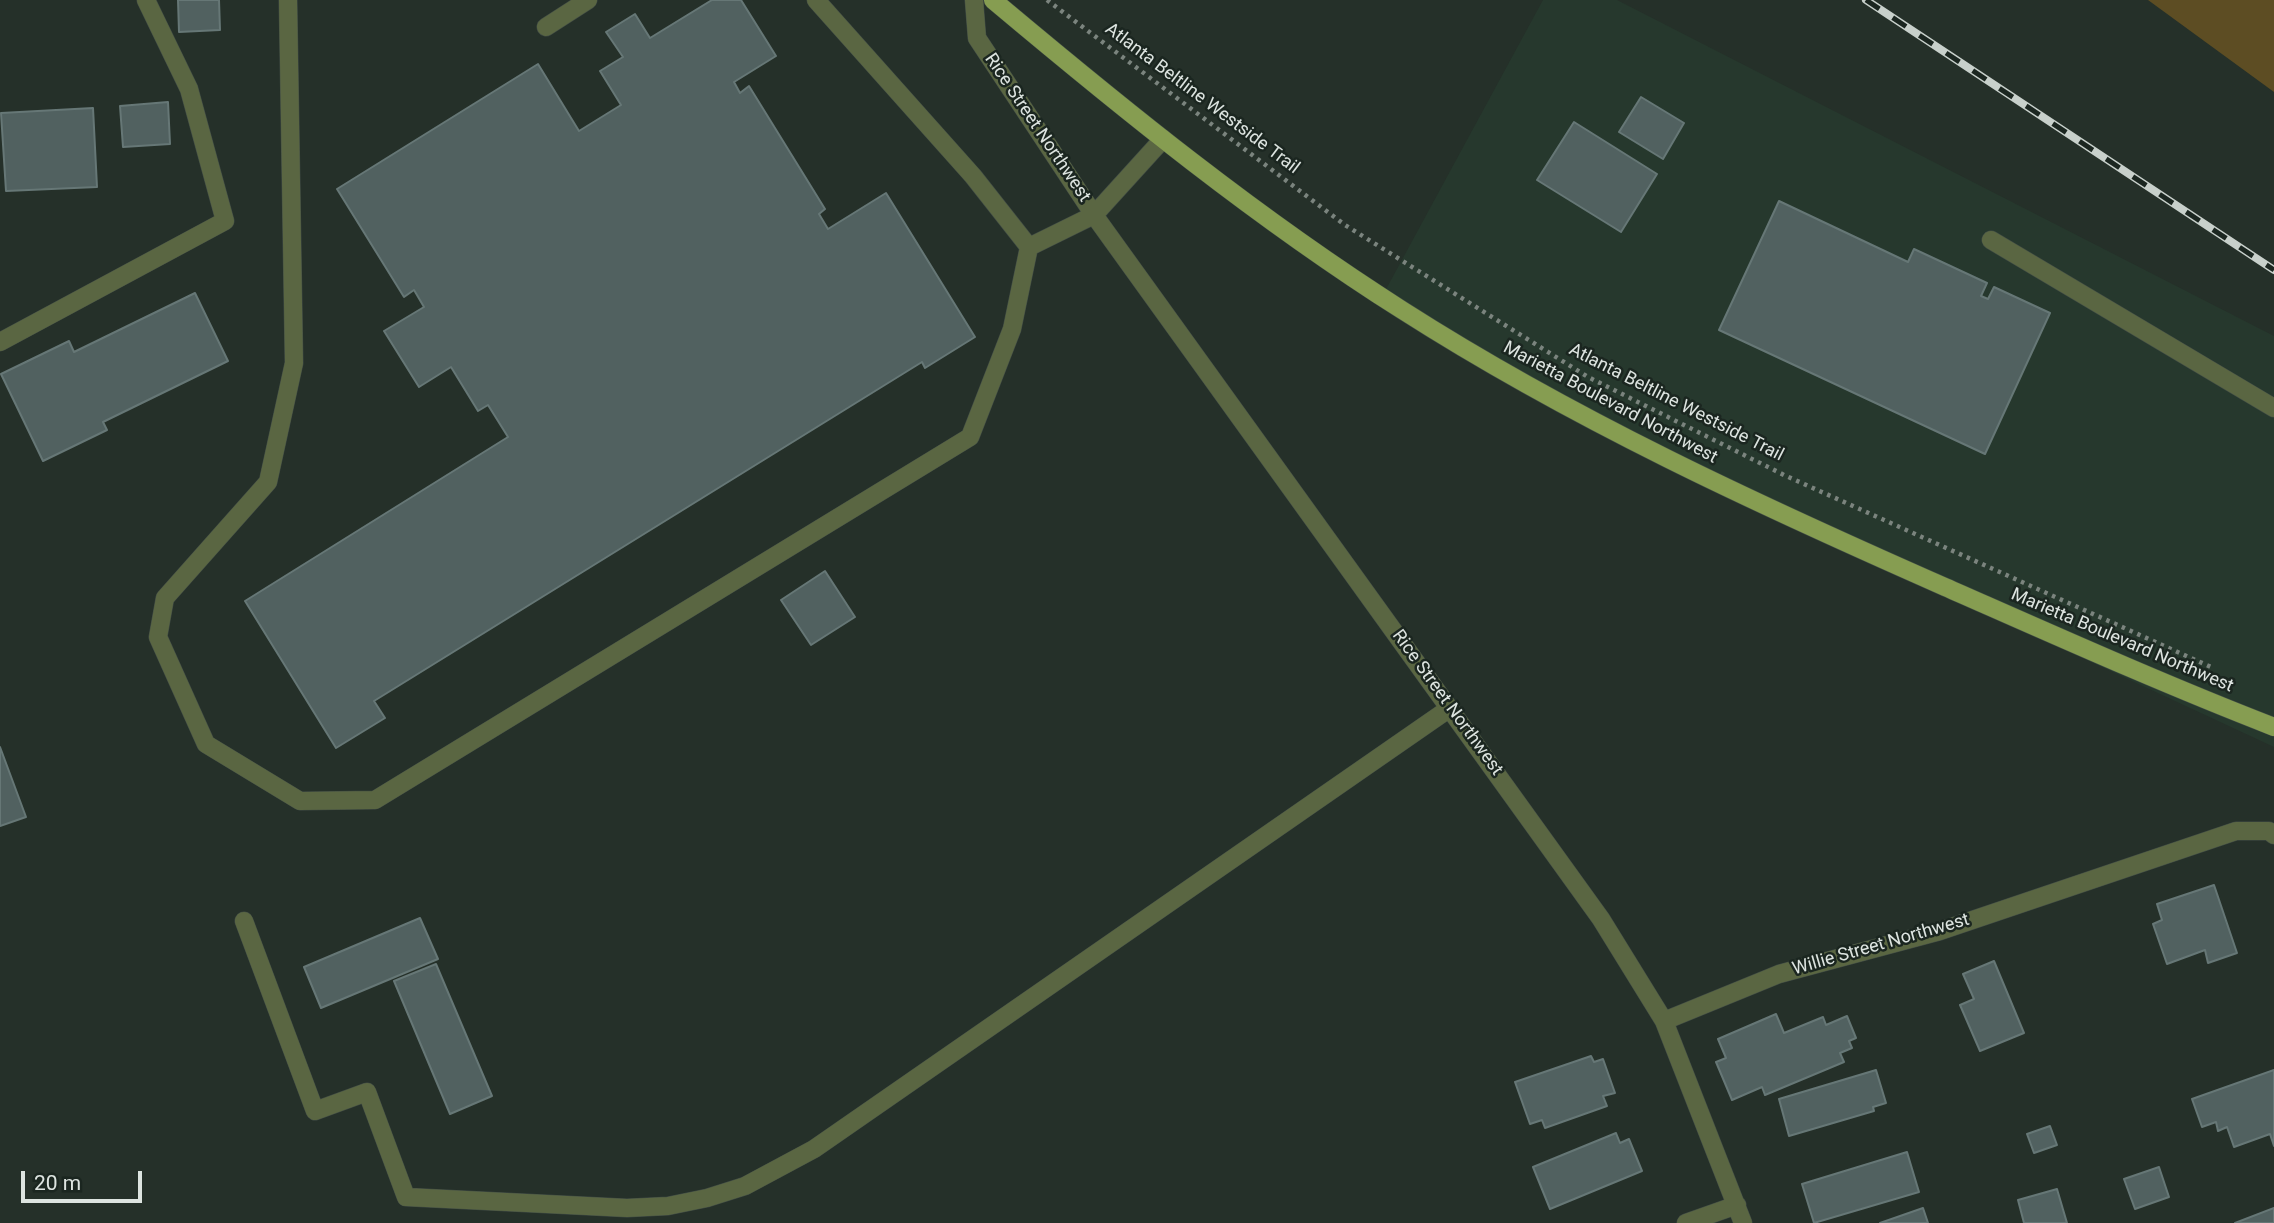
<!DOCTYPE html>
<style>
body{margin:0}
#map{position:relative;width:2274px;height:1223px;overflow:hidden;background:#253029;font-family:Roboto,sans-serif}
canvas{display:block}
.scale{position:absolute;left:21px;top:1171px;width:121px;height:32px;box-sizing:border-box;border:4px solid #dde4e0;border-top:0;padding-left:9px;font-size:21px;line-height:24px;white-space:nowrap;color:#dde4e0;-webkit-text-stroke:5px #1b2620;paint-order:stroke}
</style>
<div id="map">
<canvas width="2274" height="1223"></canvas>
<div class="scale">20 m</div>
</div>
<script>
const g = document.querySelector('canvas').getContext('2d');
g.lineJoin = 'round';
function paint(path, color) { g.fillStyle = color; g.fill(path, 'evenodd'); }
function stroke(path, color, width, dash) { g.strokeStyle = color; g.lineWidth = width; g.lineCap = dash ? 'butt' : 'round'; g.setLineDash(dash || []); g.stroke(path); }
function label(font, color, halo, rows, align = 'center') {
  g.font = font + ' Roboto,sans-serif'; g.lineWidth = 5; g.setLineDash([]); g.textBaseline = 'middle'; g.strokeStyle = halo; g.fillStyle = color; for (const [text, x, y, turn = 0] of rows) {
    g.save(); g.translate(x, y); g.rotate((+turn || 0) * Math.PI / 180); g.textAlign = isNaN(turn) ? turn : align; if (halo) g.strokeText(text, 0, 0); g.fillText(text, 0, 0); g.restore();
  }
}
const built = new Path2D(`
 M1543,0H1617L2274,336V747L1715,487L1378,304Z`);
const green = new Path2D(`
 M2148,0H2274V92Z`);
const building = new Path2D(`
 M178,0H219L220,30L179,32Z
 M712,0H741L776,56L734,82L740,93L749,86L825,209L819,214L828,229L886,193L975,337L925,368L922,362L374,701L385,718L336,748L245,601L508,437L488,405L478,411L451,367L419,387L384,331L424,307L414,290L404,297L337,189L538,64L579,131L621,105L600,71L623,57L606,32L635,14L650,38Z
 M1641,97L1684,123L1663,159L1619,132Z
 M168,102L170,144L123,147L120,106Z
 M93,108L97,187L6,191L1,113Z
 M1574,122L1657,174L1621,232L1537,180Z
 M1779,201L1908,262L1914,249L1987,283L1981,296L1988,299L1994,287L2050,313L1985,454L1719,330Z
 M195,293L228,361L103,422L107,430L43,461L1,374L69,341L74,352Z
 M825,571L855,617L811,645L781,600Z
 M0,747L26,817L0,826Z
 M2214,885L2237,953L2208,963L2205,950L2167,964L2153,924L2162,920L2157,904Z
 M420,918L438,959L321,1008L304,967Z
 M1994,961L2024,1033L1980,1051L1960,1005L1974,999L1963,974Z
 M436,964L492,1096L450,1114L394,981Z
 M1776,1014L1784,1033L1823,1017L1826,1025L1847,1016L1856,1038L1849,1041L1852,1048L1840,1053L1844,1062L1765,1095L1762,1087L1732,1100L1716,1062L1726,1058L1718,1039Z
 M1591,1056L1594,1062L1603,1059L1615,1093L1603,1096L1607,1106L1545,1128L1542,1120L1530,1124L1515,1082Z
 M1876,1070L1886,1103L1873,1107L1874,1111L1789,1136L1779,1099Z
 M2274,1070V1146L2270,1134L2234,1147L2227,1127L2218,1131L2216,1122L2202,1127L2192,1099Z
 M2050,1126L2057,1145L2034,1153L2027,1134Z
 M1616,1133L1620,1143L1629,1139L1642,1171L1550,1209L1533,1167Z
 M1907,1152L1919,1192L1814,1223L1802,1184Z
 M2159,1167L2169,1197L2135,1209L2124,1179Z
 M2057,1189L2067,1223H2024L2018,1200Z
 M1923,1208L1928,1223H1880Z
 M2274,1208V1223H2235Z`);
const path = new Path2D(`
 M1047,0L1345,225L1588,377L1784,475L2211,667`);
const minor = new Path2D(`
 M288,0L294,363L268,482L165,598L158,637L206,744L300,801L375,800L970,437L1012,329L1029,247L1094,215L977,38L974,0
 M816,0L973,176L1029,247
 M546,27L588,0
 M1163,139L1094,215L1601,919L1664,1021L1743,1223
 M1991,240L2274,408
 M0,342L225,221L189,89L146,0
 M244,921L315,1111L367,1092L406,1197L627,1208L668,1206L707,1198L745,1186L814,1149L1450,708
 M1664,1021L1779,974L1940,931L2236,831H2269L2274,835
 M1686,1223L1737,1205`);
const major = new Path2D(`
 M993,0C1124,110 1257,218 1402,310C1574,420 1759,505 1945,587C2054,635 2163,684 2274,727`);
const rail = new Path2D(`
 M1866,0L2274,270`);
const streetNames = [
 ["Atlanta Beltline Westside Trail",1202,99,37],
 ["Rice Street Northwest",1037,128,56],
 ["Marietta Boulevard Northwest",1610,403,28],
 ["Atlanta Beltline Westside Trail",1676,403,27],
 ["Marietta Boulevard Northwest",2122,641,23],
 ["Rice Street Northwest",1447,703,54],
 ["Willie Street Northwest",1881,945,-16]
];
paint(built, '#26382d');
paint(green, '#5d4d23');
paint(building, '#516160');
stroke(building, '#667776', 2);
stroke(minor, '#424d46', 19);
stroke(major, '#424d46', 19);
stroke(path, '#7b847e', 4.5, [3.5, 5]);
stroke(minor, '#5a6642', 18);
stroke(major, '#869d51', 18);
stroke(rail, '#c8d0cb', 8);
stroke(rail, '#1b2620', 5, [16]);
label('18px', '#dde4e0', '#1b2620', streetNames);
</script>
